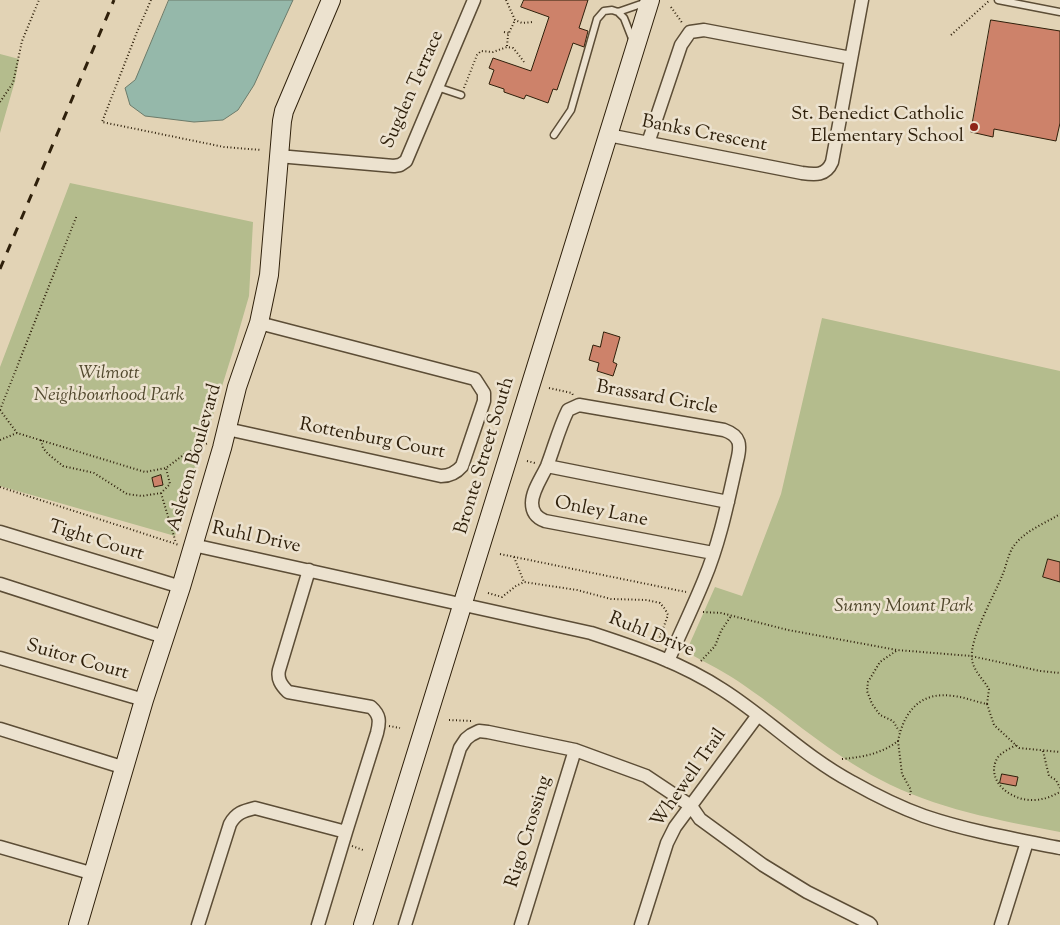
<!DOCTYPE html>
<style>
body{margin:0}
canvas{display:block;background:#e2d3b5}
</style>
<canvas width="1060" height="925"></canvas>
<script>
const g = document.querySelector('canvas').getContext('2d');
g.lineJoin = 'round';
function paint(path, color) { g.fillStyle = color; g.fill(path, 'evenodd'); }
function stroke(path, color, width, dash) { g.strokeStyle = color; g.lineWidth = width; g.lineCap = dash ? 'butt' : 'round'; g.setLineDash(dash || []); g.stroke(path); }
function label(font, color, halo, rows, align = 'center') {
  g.font = font + ' "Sorts Mill Goudy",serif'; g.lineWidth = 5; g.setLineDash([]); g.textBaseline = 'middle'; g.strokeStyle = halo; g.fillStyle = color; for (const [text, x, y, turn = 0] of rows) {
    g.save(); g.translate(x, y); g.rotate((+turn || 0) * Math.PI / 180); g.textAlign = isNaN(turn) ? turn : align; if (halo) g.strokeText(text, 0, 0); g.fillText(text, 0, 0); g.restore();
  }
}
const green = new Path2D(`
 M0,54L19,59L15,81L0,133Z
 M70,183L253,222L249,296L234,348L175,536L0,486V367Z
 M822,318L1060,371V832C998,820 936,809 879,779C831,754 790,717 745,686C727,673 707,663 686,652L715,587L742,596L781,494Z`);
const water = new Path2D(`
 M169,0H293L254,85L238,110L223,120L194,122L145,116L130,105L125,88L135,80Z`);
const building = new Path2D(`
 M524,0H588L579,28L588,31L584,47L573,43L557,90L553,89L548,103L526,95L524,99L504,92V89L489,84L494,70L489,68L493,58L531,71L549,17L521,7Z
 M991,20L1060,31V123L1056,141L994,129L993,137L971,132Z
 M604,332L620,337L613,362L617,364L613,376L597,371L599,363L589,360L593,345L600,347Z
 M161,475L163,485L154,487L152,478Z
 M1048,559L1060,562V582L1043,577Z
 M1002,774L1018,777L1016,786L1000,783Z`);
const path = new Path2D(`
 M151,0L137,32L102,122L224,147L261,150
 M506,0L515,20L522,23L533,22
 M671,7L683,24
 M504,32L509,33
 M951,35L990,0
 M507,46L508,35L515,20
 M464,88L477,55L481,51L493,52L507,47L513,48L518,54L524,62
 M0,102L13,83L22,41L39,0
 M549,388L572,393L573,395
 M0,410L77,215
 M0,410L17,433
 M0,440L17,433L145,472L166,468L186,453L208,443
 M41,440L43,448L48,454L63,466L94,473L127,494L142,496L161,493L170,484L166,468
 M527,461L535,463
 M0,487L179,545
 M161,493L176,543
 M500,554L686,592
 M514,557L524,582
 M488,593L502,597L516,586L524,582L577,590L611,599L647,600L660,603L665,609L668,615L657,645
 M703,612L721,613L788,630L897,650L971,656L1040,671L1060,673
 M896,651L880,662L868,682L867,691L872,704L880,715L893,721L899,731
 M701,661L715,646L721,631L731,616
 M987,704L994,725L1019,748L1060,752
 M449,720L472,721
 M389,726L400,728
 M898,741L902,774L911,790L910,795
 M1016,745C1011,748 1004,751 999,756C996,759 994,765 994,770C995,792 1023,804 1042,799C1048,798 1054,795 1060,792
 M1043,751L1049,776L1056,780L1060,788
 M842,759C863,757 881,754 898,741C904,711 921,691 953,696C965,697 976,702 987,704L989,689C983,679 973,670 972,659C969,639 994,596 1002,576C1006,567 1008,555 1013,547C1024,531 1044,524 1060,514
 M352,846L363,850`);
const lane = new Path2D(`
 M998,0L1060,12
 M618,12L624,18L633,41
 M437,87L461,95
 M554,135L571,110L597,19L604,11L612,10L618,12L647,2`);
const street = new Path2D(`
 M608,135L802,173C815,175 826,176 832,162L862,0
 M648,143L681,45L690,32L704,30L851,58
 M278,156L394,166L400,165L406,161L474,0
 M227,429L441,476C450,476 456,473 462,466L484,401V393L475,379L259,323
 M547,466L728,502
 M0,532L181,587
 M193,545L591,633C637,648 682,663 723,690C767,718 805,757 852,782C875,795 899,807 924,816C968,831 1014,839 1060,848
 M309,570L279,670C277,679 281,685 288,692L371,707C380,715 380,721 377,733L346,832
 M0,584L164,637
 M0,658L144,700
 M668,661C680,634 693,607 704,580C720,542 728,501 737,461C741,445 741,436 724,430L579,405L568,410C559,428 554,448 547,466C542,477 532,491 532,503C532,512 537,518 545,521L713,553
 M0,729L125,768
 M0,847L94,874
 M198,925L230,824C236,813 243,811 255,808L346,832L318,925
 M405,925L460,748L466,739L471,735L479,731L488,732L575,750L646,776L691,806L700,819L763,865L807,892L869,923L871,925
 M521,925L575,750
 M641,925L667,843L675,827L758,715
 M1001,925L1027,842`);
const secondary = new Path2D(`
 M78,925L144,700L181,587L222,448L237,387L259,323L269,275L282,121L284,111L331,0
 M363,925L650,0`);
const rail = new Path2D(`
 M0,269L114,0`);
const markers = [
 [974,127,5,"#8f2418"]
];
const streetNames = [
 ["Sugden Terrace",414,90,-66],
 ["Banks Crescent",704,135,11],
 ["Brassard Circle",657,399,10],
 ["Rottenburg Court",372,440,11],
 ["Bronte Street South",486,456,-73],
 ["Asleton Boulevard",196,458,-74],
 ["Onley Lane",601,513,11],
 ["Ruhl Drive",256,539,12],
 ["Tight Court",96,542,17],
 ["Ruhl Drive",651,636,22],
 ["Suitor Court",77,661,16],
 ["Whewell Trail",690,779,-55],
 ["Rigo Crossing",530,832,-73]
];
const poiNames = [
 ["St. Benedict Catholic",964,116],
 ["Elementary School",964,138]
];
const parkNames = [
 ["Wilmott",109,375],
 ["Neighbourhood Park",109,397],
 ["Sunny Mount Park",904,608]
];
paint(green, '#b4bc8d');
paint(water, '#95b8aa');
stroke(water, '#6c7b6a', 1);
paint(building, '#cd826a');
stroke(building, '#2f200b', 1);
stroke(lane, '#5c4d36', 9);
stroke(street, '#5c4d36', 15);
stroke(secondary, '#2f200b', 20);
stroke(path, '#2f200b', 2, [1, 2.5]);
stroke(lane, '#ece2cf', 6);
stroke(street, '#ece2cf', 12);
stroke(secondary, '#ece2cf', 18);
stroke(rail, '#2f200b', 3, [9, 9]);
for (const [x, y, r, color] of markers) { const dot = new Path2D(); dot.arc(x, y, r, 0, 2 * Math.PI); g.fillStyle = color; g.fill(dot); stroke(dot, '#ece2cf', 2); }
label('19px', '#2f200b', '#ece2cf', streetNames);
label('19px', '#2f200b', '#ece2cf', poiNames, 'right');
label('italic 19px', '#50472c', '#ece2cf', parkNames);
</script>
